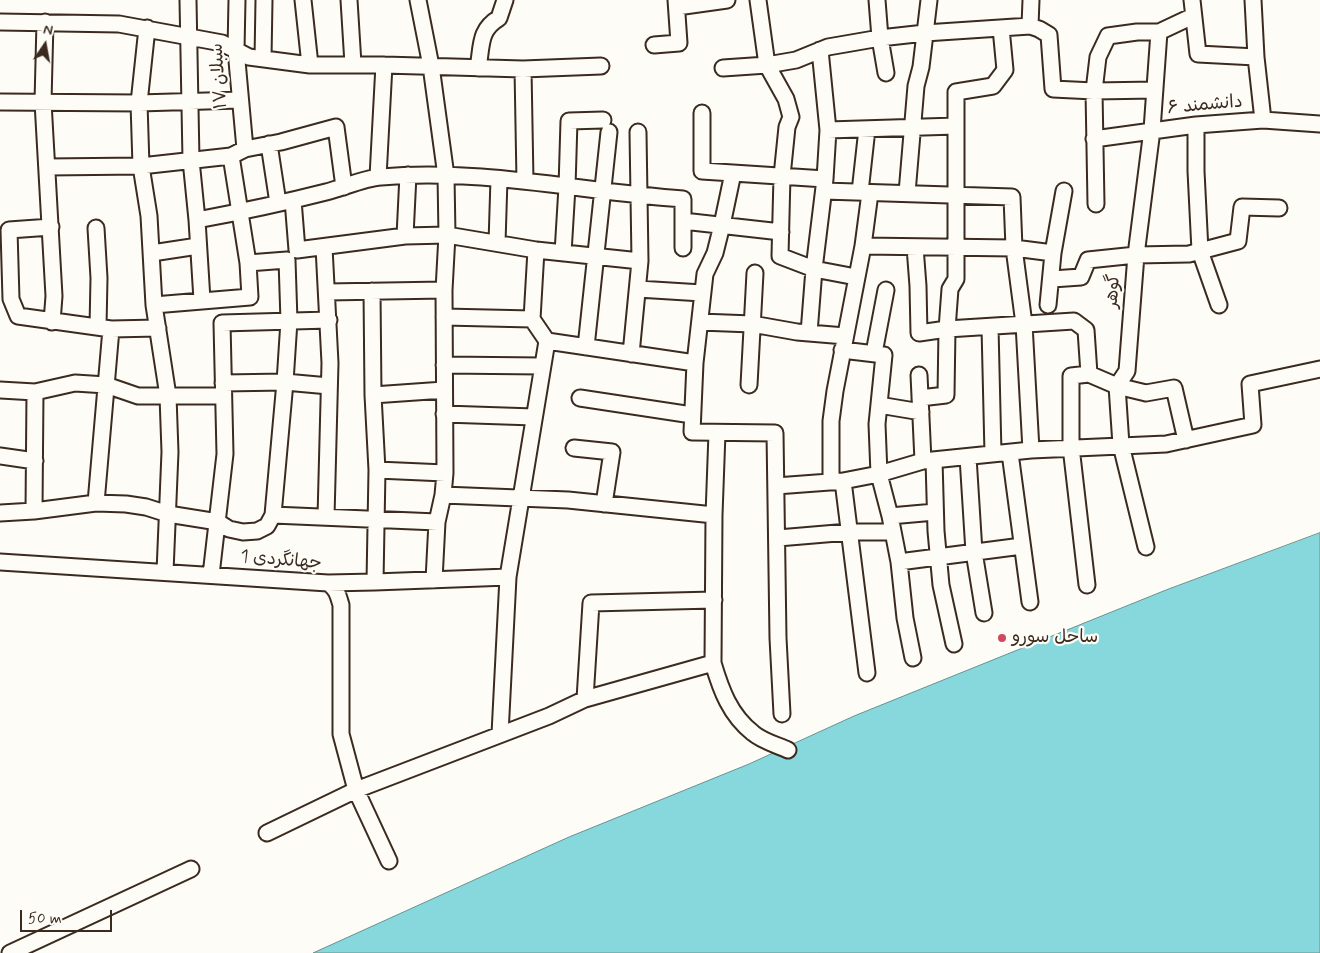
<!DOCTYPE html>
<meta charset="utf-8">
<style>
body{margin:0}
#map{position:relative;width:1320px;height:953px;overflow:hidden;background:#fdfcf7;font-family:Mynerve,sans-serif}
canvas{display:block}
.north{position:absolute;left:20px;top:20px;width:50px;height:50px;-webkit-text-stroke:4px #fdfcf7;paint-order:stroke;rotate:12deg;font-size:14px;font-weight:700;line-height:20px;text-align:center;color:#3b2a1e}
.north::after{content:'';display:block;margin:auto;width:18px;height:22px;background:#3b2a1e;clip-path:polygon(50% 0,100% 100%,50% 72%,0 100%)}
.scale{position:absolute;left:20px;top:910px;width:92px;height:22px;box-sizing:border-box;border:2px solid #3b2a1e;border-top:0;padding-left:6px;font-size:15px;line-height:18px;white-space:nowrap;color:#3b2a1e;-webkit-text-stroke:4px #fdfcf7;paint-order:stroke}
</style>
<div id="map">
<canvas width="1320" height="953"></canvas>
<div class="north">N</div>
<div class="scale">50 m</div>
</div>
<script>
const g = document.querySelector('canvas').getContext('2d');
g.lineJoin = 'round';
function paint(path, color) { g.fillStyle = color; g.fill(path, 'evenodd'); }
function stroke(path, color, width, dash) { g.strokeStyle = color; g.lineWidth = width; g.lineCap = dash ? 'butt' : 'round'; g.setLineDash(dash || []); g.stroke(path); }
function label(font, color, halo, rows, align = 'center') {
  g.font = font + ' Mynerve,"Playpen Sans Arabic",sans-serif'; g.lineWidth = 4.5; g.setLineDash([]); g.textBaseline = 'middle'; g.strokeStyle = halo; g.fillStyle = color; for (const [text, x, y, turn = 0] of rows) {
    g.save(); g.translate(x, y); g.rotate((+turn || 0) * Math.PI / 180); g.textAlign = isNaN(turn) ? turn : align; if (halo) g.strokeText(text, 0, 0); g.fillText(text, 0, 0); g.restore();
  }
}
const water = new Path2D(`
 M1320,533V953H313L569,837L749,764L854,716L1166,590Z`);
const street = new Path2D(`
 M188,0L191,160L197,220L202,300
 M237,0L236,50L245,149
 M303,0L310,65
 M349,0L353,64
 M418,0L431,66L446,176L447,235L444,290L445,473L443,495L568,500L714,515
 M758,0L767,65L786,99L791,117L787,127L782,176L780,256L814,269L856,277
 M877,0L880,38L886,73
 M1192,0L1198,54L1256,57L1263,120
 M1253,0L1256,57
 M677,7L727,0
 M0,22L119,24L222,43L249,57L310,65H384L523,69L601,66
 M45,22L43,102L54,296L52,322
 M1030,26L1031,0
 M147,28L139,103L141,166L149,216L154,305L168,396L170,452L165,572
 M654,45L679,43L676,0
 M263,59L264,0
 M478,68C482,45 479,30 499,18L505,0
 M723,68L767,65L796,60L828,47L880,38L925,33L1030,26L1039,29L1049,35L1053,89L1094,91L1096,204
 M523,69L525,181
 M1155,90L1094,91L1098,57L1108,36L1137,32H1159
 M0,102L139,103L240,100
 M702,113V171L825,179
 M1196,125V171L1200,251L1219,305
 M828,130L956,126
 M1094,139L1196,125L1263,120L1320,124
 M269,144L278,203
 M47,167L141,166L231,156L245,149L281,142L336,127L344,187
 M378,177L384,65
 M824,191L1012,197L1014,248L1024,324L1031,450
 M860,192L867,129
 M907,193L916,86L921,67L929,0
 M293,200L297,250L405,236L447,235L536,250L640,261
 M197,220C240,212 283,203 326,192C343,188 364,178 381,177C482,168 583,192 683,199V248
 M683,221L781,232
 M51,227L9,230L11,299L18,316L111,329L158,328
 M96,228L99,278L98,327
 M405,236L408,175
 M497,243L499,179
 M863,246L1014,248L1053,253
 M324,247L330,363L326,517
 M915,247L918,286L919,333L947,329L1074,321L1086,330L1089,374
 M536,250L532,319L547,341L695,363L692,432L775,433L778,638L782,714
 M152,253L198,246
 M563,253L567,187L569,121L603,120
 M1052,279L1081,277L1088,260L1136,255L1189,254L1238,241L1242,207L1279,208
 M638,289L702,293
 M372,291L373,395L377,470L375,582
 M327,292L444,290
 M154,305L250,297L248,263L231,156
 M1048,305L1053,253L1064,191
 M444,317L532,319
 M700,322L752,324L797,332L845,336
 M990,327L993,454
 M809,333L814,269L825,179L828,130L820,50
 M586,347L609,132
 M842,350L884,355L877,424L879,474L890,516L899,562L905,618L913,658
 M874,353L886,290
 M631,354L640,261L638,132
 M695,363L705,274L715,253L722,225L733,173
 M444,365L542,366
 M919,375L923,461
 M223,383L285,382L329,386
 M749,385L755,273
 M0,390L35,392L75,383L106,385L138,396H223
 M373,395L444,390
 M580,398L692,415
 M920,398L946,395L947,329L950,289L956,279V92L993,86L1005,70L1001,28
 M879,405L921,412
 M444,414L534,417
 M574,448L612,452L604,504
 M1010,453L1030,602
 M0,456L35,461
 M968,457L974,552L984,613
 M934,460L936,531L941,585L954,644
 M377,470L445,473
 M843,481L867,673
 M831,482V421L835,391L863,246L870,193
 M776,486L843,481L879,474L923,461L1031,450L1166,444L1253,425L1250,384L1320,369
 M96,503L111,329
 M34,511L35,392
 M0,513L34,511L96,503L126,504L146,507L168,514L218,522L229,529L243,532L257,531L267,526L273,515L285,382L289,321L287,260L248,263
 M273,515L437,522
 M890,516L935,512
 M778,538L849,532H893
 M1146,547L1121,445L1117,386L1127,371L1136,255L1152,130L1159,32L1193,16
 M0,562L328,583C337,589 338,595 341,605V734L356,790L389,861
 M899,562L1022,546
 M211,575L225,454L222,323L329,320
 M434,580L437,522L443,495
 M328,583L375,582L508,577
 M1087,585L1071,447V376L1089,374L1117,386L1146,393L1174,388L1186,440
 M713,663C721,690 730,715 753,733C762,741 777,745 788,750
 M585,699L591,603L714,600
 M500,734L508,577L547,341
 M267,833L356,790L549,716L585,699L713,663L714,515L717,433
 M10,953L191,869`);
const markers = [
 [1002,638,5,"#d1495b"]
];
const streetNames = [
 ["سبلان ۱۷",220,76,-94],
 ["دانشمند ۶",1205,106,-5],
 ["گوهر",1114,291,-86],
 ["جهانگردی 1",281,561,5]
];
const poiNames = [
 ["ساحل سورو",1012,638]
];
paint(water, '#86d8dd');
stroke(water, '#689291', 1);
stroke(street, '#3b2a1e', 19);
stroke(street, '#fdfcf7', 15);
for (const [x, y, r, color] of markers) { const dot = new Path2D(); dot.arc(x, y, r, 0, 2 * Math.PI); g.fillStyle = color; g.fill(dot); stroke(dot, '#fdfcf7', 2); }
label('18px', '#3b2a1e', '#fdfcf7', streetNames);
label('18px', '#3b2a1e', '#fdfcf7', poiNames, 'left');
</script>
